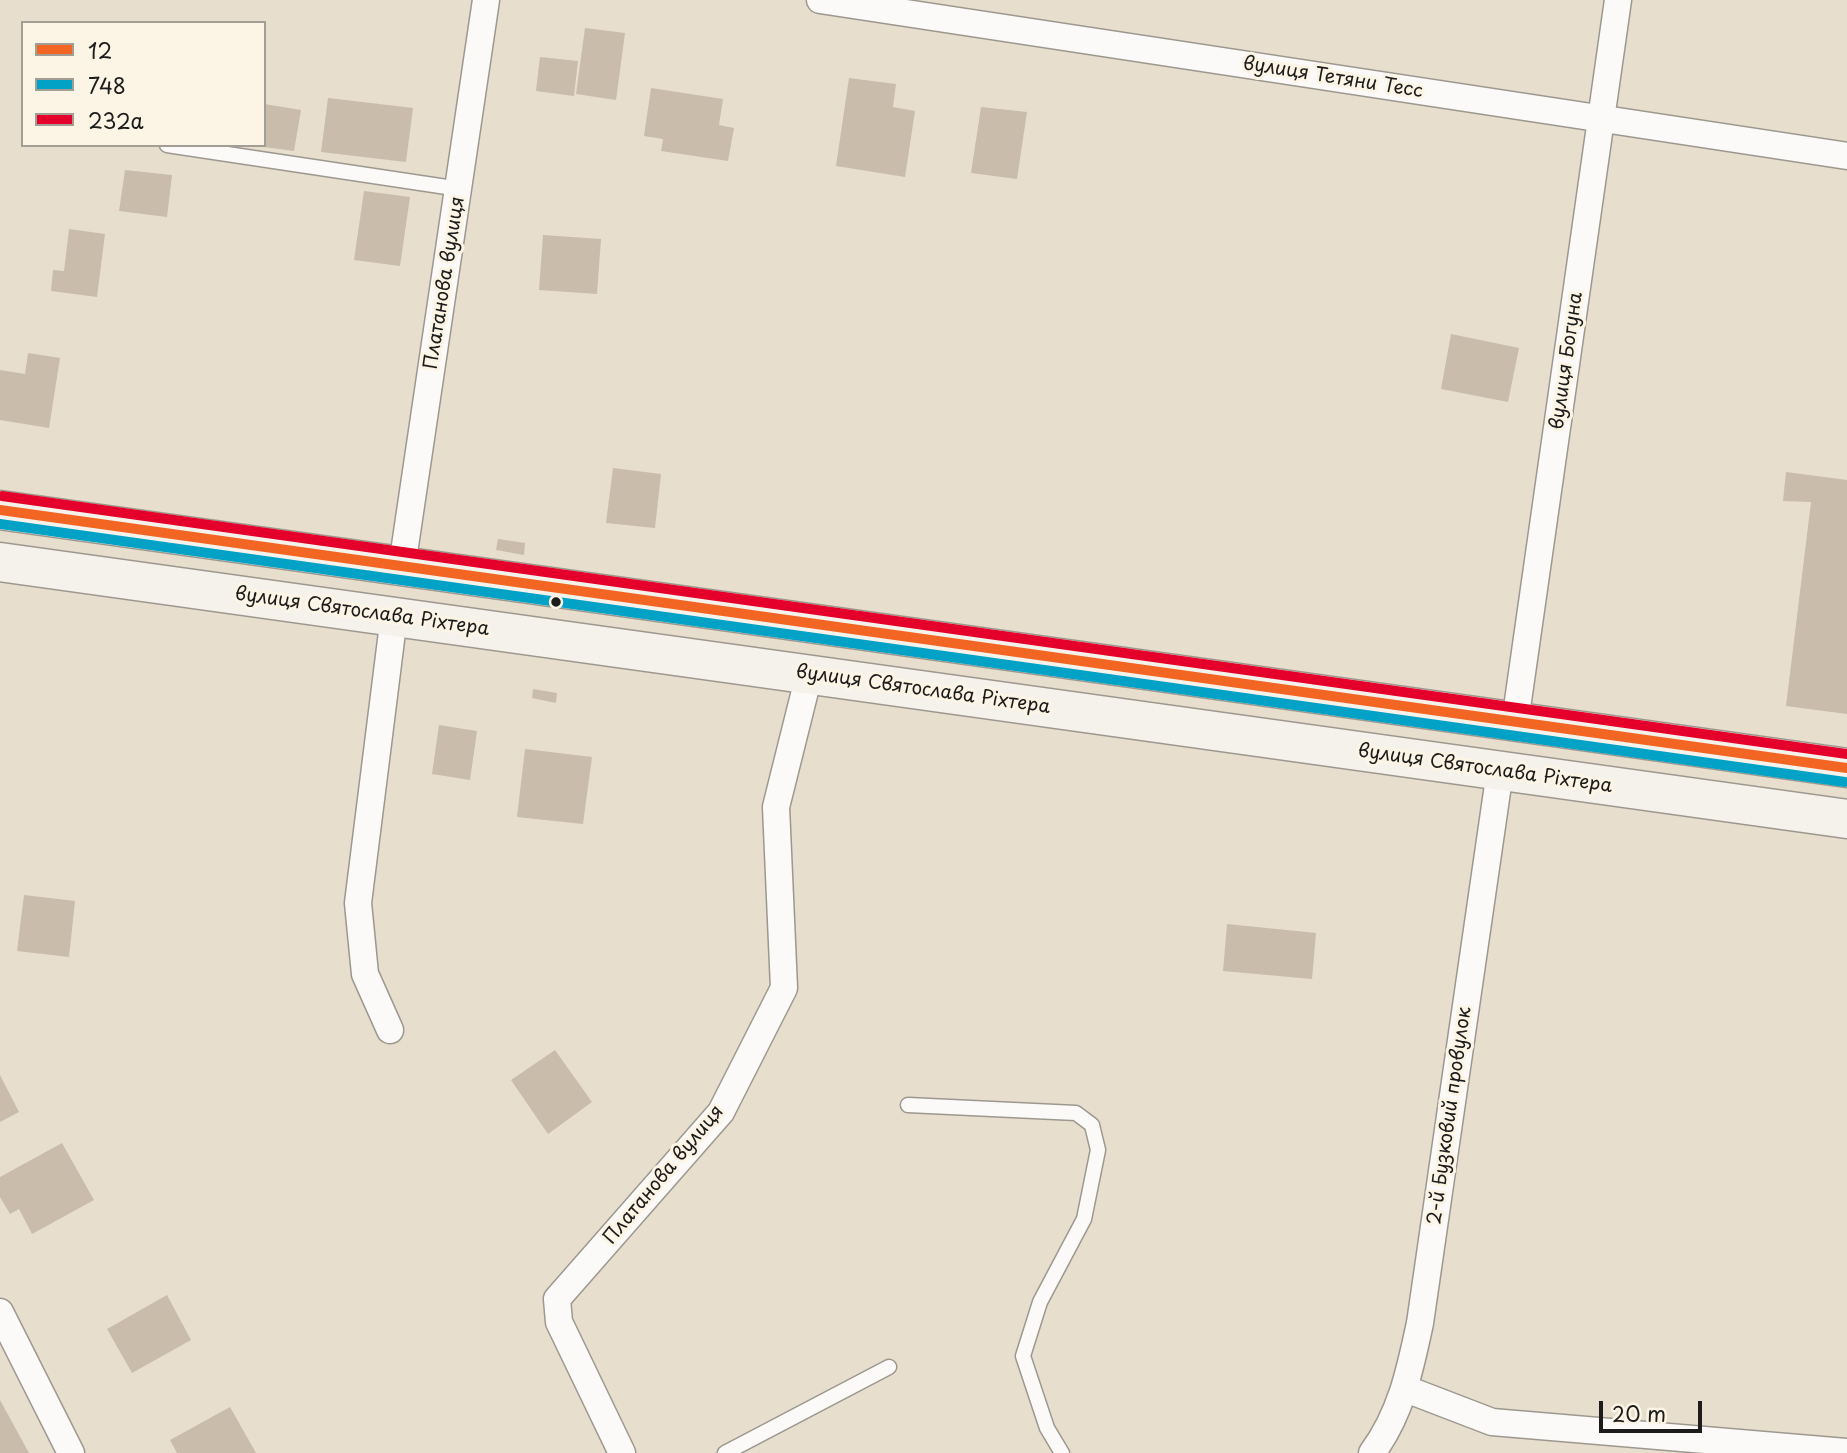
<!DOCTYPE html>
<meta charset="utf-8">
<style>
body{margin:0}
#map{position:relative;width:1847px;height:1453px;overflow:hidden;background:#e7decd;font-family:"Playpen Sans",sans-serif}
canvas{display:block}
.legend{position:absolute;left:21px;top:21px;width:245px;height:126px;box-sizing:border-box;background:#fcf5e5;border:2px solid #a29e95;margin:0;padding:9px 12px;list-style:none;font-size:21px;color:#1c1c1c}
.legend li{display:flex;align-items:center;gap:14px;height:35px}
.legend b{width:35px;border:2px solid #a29e95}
.scale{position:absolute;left:1599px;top:1401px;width:103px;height:32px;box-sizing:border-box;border:4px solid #1c1c1c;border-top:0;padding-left:9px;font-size:21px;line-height:24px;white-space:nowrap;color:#1c1c1c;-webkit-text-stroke:5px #fcf5e5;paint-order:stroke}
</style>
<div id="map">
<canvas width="1847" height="1453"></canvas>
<ul class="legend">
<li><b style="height:9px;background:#f26522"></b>12</li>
<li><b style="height:9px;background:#01a2c5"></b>748</li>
<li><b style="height:9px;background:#e4002b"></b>232а</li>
</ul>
<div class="scale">20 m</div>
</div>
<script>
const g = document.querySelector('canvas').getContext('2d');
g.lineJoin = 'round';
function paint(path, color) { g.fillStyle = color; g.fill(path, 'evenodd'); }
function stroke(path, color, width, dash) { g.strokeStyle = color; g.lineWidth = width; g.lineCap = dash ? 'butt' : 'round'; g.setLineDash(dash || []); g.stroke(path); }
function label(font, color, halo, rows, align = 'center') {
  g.font = font + ' "Playpen Sans",sans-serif'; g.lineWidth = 6; g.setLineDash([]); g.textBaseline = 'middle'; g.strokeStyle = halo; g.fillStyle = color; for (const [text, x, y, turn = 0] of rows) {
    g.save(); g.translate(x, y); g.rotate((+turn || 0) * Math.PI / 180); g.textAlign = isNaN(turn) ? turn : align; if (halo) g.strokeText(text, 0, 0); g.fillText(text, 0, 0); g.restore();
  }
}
const building = new Path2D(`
 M585,28L625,33L616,100L576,94Z
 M540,57L578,61L574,96L536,91Z
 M849,78L896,84L893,107L915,111L905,177L836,166Z
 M651,88L723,99L719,125L734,128L728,161L661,151L663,139L644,136Z
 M328,98L413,108L406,162L321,152Z
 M264,104L301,110L294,151L264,147Z
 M981,107L1027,112L1017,179L971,173Z
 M125,170L172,175L167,217L119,211Z
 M364,191L410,197L400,266L354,260Z
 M69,229L105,234L97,297L51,291L53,270L64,271Z
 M543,235L601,239L597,294L539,290Z
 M1451,334L1519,348L1508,402L1441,389Z
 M28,353L60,358L49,428L0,420V370L25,374Z
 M613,468L661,474L655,528L606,523Z
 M1786,472L1847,480V714L1786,706L1811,502L1783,501Z
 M498,539L525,543L524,555L496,550Z
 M533,689L557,693L556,703L532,698Z
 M439,725L477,731L470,780L432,774Z
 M525,749L592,757L583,824L517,817Z
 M24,895L75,901L69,957L17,951Z
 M1227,924L1316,933L1312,979L1223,971Z
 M555,1050L592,1102L548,1134L511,1080Z
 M0,1075L19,1112L0,1122Z
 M62,1143L94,1200L32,1234L19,1209L10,1214L0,1197V1177Z
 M167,1295L191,1340L132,1373L107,1329Z
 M0,1400L29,1453H0Z
 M230,1407L256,1453H177L170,1440Z`);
const lane = new Path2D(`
 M167,145L460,189
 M908,1105L1076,1113L1092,1125L1098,1150L1084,1219L1040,1302L1023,1356L1047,1428L1062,1453
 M725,1453L889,1367`);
const street = new Path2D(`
 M820,0L1847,156
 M402,566L486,0
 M1515,722L1618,0
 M390,1030L365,974L358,903L394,616
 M0,1312L71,1453
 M1406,1389L1492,1422L1847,1452
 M622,1453L559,1322L557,1299L721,1112L784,988L776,807L809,675
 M1372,1453C1401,1414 1410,1370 1420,1323L1500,771`);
const secondary = new Path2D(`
 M0,510L1847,768
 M0,562L1847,819`);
const bus1 = new Path2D(`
 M0,510L1847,768`);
const bus2 = new Path2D(`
 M0,524L1845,782`);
const bus3 = new Path2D(`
 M2,496L1847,754`);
const markers = [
 [556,602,6,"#1c1c1c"]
];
const streetNames = [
 ["вулиця Тетяни Тесс",1333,78,9],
 ["Платанова вулиця",445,283,-81],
 ["вулиця Богуна",1567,361,-82],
 ["вулиця Святослава Ріхтера",362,612,8],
 ["вулиця Святослава Ріхтера",923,690,8],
 ["вулиця Святослава Ріхтера",1485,769,8],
 ["2-й Бузковий провулок",1450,1116,-82],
 ["Платанова вулиця",664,1175,-50]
];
paint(building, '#cabcaa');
stroke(lane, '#9d988f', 17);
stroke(street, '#9d988f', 29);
stroke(secondary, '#9d988f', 41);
stroke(lane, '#fbfaf8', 14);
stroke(street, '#fbfaf8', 26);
stroke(secondary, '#f5f2ec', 38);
stroke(bus1, '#f26522', 10);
stroke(bus2, '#01a2c5', 10);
stroke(bus3, '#e4002b', 10);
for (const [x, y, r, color] of markers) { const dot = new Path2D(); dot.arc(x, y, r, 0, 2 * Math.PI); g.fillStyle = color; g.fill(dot); stroke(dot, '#fcf5e5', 2.5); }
label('19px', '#1c1c1c', '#fcf5e5', streetNames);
</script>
